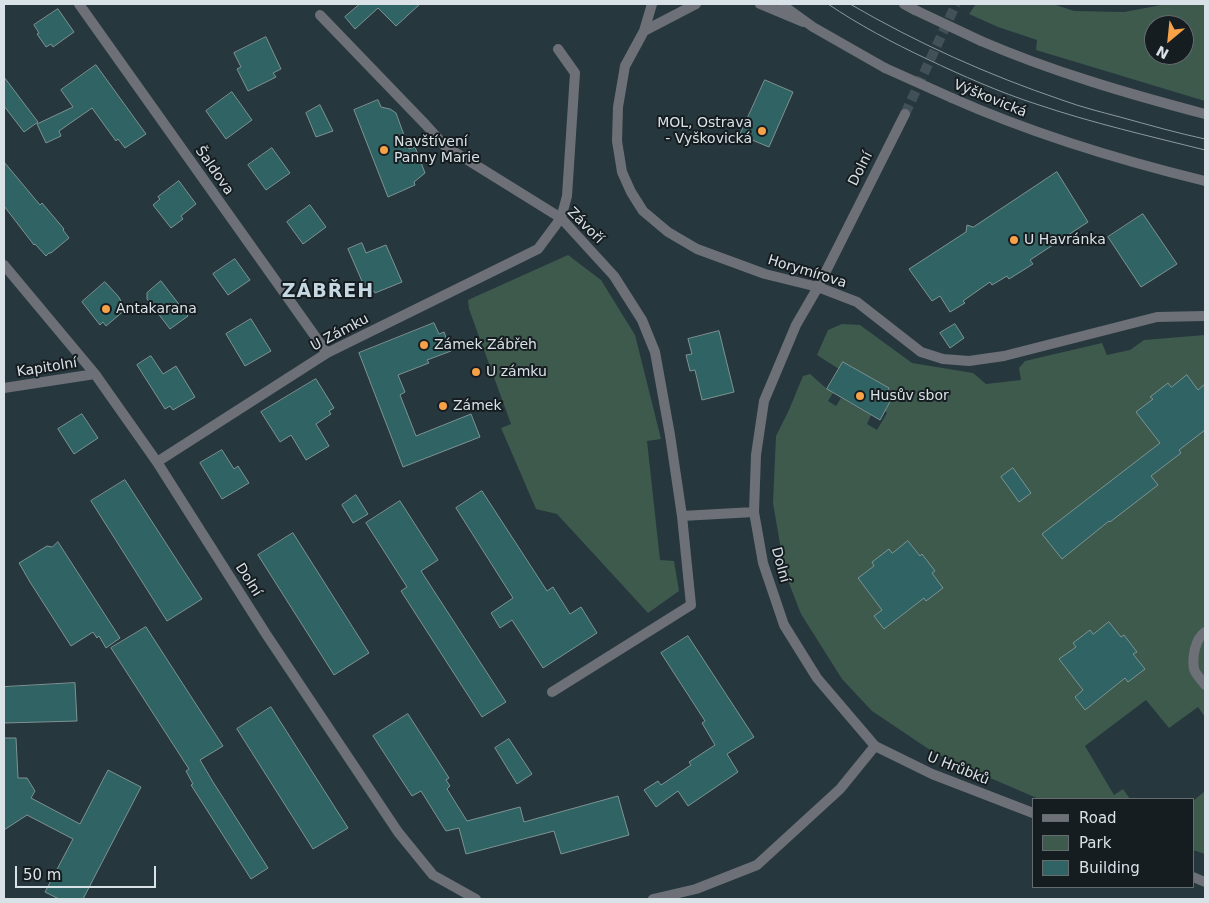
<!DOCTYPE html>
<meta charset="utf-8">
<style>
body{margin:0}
#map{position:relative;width:1209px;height:903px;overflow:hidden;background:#27373e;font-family:"DejaVu Sans",sans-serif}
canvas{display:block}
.frame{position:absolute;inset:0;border:5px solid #d9e2e7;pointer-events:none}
.legend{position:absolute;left:1032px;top:798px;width:162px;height:90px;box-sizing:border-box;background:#161d20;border:1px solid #646c70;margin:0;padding:6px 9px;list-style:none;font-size:15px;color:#d9e2e7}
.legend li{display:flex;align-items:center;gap:10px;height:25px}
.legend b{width:25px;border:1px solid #646c70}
.north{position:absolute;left:1144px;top:15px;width:50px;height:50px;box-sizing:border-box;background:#161d20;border:1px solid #646c70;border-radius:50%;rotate:208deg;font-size:14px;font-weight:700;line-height:20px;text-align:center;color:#d9e2e7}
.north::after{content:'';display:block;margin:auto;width:18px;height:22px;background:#f7a149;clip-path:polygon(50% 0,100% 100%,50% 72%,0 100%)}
.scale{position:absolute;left:15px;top:866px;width:141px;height:22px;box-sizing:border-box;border:2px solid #d9e2e7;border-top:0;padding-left:6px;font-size:15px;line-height:18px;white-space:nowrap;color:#d9e2e7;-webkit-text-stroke:4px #161d20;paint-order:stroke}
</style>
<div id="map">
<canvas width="1209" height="903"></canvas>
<div class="frame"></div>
<ul class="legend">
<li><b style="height:6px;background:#6d7077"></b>Road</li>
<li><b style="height:14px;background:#3d5a4d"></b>Park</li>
<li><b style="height:14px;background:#306364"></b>Building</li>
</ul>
<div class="north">N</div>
<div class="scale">50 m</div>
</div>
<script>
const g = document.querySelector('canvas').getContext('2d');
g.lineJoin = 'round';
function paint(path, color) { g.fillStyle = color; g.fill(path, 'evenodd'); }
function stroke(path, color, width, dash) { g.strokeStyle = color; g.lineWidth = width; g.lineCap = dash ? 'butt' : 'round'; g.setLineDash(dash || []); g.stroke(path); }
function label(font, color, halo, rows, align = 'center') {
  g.font = font + ' "DejaVu Sans",sans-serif'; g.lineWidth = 4; g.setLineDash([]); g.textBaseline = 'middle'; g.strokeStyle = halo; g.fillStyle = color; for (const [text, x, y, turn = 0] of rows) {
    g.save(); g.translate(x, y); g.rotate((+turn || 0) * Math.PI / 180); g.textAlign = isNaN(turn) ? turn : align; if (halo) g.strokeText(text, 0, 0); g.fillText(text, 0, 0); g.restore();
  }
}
const green = new Path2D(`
 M976,4H1053L1074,11L1124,12L1167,4H1205V101L1036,50L1037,40L998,27L969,14ZM1154,25H1184V55H1154Z
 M568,255L601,280L635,335L661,439L647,441L660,560L674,561L679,591L648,613L557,514L536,509L501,428L511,424L469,309L468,300Z
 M842,324L860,325L912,363L973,373L986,384L1021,380L1019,368L1025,361L1102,343L1107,355L1130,350L1144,340L1205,335V717L1198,707L1169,728L1146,700L1085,746L1114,795L1123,789L1130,799H1039L974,771L933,752L872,711L842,679L801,614L785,573L773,503L776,436L789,410L803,376L810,374L827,389L833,393L828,401L836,406L841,398L871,415L867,424L877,430L887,413L885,411L892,398L886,394L889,388L843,362L839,369L817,355L828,330Z
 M1205,791V854L1193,850V801Z`);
const building = new Path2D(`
 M360,4H420L396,26L378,8L355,29L345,17Z
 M58,9L74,32L53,47L51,44L46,47L37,34L39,33L34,25Z
 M266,37L281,69L273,73L276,77L248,91L237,69L241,67L234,53Z
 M96,65L146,134L125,148L118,139L116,141L92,108L59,131L61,136L46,143L37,124L73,107L61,90Z
 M4,77L38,122L24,132L4,106Z
 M765,80L793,92L769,147L740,135Z
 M232,92L252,120L226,139L206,111Z
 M378,100L381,107L390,109L396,113L409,149L415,147L425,173L414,182L415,185L388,197L354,110Z
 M320,105L333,131L316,137L306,113Z
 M272,148L290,173L266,190L248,165Z
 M4,162L40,205L42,203L64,229L63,230L69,238L51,253H49L46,256L35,244L34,245L4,206Z
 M1057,172L1088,222L1030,260L1033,264L1009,279L1007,276L992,285L990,282L963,301L965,303L950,312L940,296L932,301L909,269L966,232L967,225L973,227Z
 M179,181L196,204L181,216L183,219L171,228L153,205L160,199L158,197Z
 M310,205L326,227L303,244L287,222Z
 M1143,214L1177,264L1141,287L1108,237Z
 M362,243L366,253L386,245L402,282L375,293L374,291L369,293L367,287L365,288L348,249Z
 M235,259L250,280L228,295L213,274Z
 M161,281L188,316L170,329L147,299V293Z
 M105,282L118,296L126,309L106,326L103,322L100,325L82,302Z
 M251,319L271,351L245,366L226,334Z
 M434,323L439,334L444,332L451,351L427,360L429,363L398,375L405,392L400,395L416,436L471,414L480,437L403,467L359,353Z
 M955,324L964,338L950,348L940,333Z
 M719,331L734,392L702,400L695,370L690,371L686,355L692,354L688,339Z
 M151,356L163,374L176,366L195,397L173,410L170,406L165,409L137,365Z
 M843,362L889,388L886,394L892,398L880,420L827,389Z
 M1187,375L1198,390L1205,384V430L1179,450L1181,453L1151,476L1158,485L1110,522L1109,521L1062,559L1042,534L1160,443L1136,412L1153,399L1150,397L1168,383L1171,387Z
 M316,379L334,408L329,411L331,414L316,424L329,446L306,460L291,435L280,442L261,412Z
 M82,414L98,438L74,454L58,429Z
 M222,450L234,469L238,466L249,483L222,499L200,463Z
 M1013,468L1031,493L1019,502L1001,477Z
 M125,480L202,599L167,621L91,501Z
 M482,491L547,591L553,587L570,614L581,607L597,633L543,668L512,620L500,628L491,613L513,598L456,508Z
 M356,495L368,514L353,523L342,505Z
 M400,501L438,560L421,571L506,702L482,717L401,591L407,587L366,523Z
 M293,533L369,653L334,675L258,555Z
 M908,541L920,556L922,554L935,571L932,573L943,588L926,601L924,598L884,629L874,616L882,610L858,578L874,566L872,562L889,549L892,553Z
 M58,542L120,638L106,648L99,636L97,638L93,632L71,646L30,582L19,563L47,546L52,547Z
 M1109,622L1121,637L1124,635L1137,652L1133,654L1145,669L1128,682L1125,678L1085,710L1075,697L1083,690L1059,659L1076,647L1073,643L1090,630L1093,634Z
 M146,627L223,746L200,760L213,782L268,868L251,879L191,785L193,784L186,771L189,769L111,648Z
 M688,636L754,737L727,754L738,772L688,806L678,791L656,807L644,790L658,781L661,785L691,765L689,762L715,745L702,723L705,721L661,653Z
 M75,683L77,721L4,723V687Z
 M271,707L348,828L313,849L237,729Z
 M408,714L449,778L446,780L450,786L447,789L467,821L520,807L524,822L618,796L629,835L561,854L554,831L466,854L459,828L446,831L421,791L412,796L373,736Z
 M4,738H16L18,778H27L35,791L31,798L80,824L108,770L141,787L83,899H59L45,892L73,839L27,815L4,830Z
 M509,739L532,774L517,784L495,748Z`);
const minorTunnel = new Path2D(`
 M905,114L956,4`);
const service = new Path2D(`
 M1205,632C1195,639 1192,657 1194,669C1195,674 1202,680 1205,685`);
const minor = new Path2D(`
 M79,4L327,353
 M652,4L644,31L625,66L618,107L617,141L622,172L631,192L643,211L668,232L697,249L765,274L818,287L857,302L921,352L943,359L969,361L1004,356L1157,317L1205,316
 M760,4L803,22
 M320,15L426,125L445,146L561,218L614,276L642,320L655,352L670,435L682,516L691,605L552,692
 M644,31L696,4
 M905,114L818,287L796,325L764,401L756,455L754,512L763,563L784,625L817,678L875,746L932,774L1033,813
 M4,265L95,374L157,462L266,634L398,832L433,875L476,899
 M4,388L95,374
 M157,462L327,353L538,249L561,218L567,196L575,73L558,49
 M682,516L754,512
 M1193,877L1205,882
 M653,899L696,889L757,865L840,789L875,746`);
const tertiary = new Path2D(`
 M781,4L813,27L885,68
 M904,4L915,10
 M981,41C1053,72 1129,94 1205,114
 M952,98C1033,134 1119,160 1205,181`);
const tram = new Path2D(`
 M828,4C859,25 893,43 927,59C963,76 999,92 1036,104C1092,123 1149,136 1205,150
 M850,4C917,43 988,75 1062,100C1081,107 1101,112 1120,117C1149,125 1177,133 1205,139`);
const tertiaryBridge = new Path2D(`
 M915,10L981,41
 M885,68L952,98`);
const markers = [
 [762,131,5,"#f7a149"],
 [384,150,5,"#f7a149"],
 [1014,240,5,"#f7a149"],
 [106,309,5,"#f7a149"],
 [424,345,5,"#f7a149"],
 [476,372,5,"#f7a149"],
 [860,396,5,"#f7a149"],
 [443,406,5,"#f7a149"]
];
const streetNames = [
 ["Výškovická",990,99,22],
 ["Dolní",861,169,-63],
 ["Šaldova",214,171,55],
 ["Závoří",585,226,45],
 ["Horymírova",807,272,17],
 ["U Zámku",340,333,-28],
 ["Kapitolní",47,368,-9],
 ["Dolní",780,565,75],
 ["Dolní",248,580,58],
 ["U Hrůbků",958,769,22]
];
const poiNames = [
 ["MOL, Ostrava",752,123,"right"],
 ["- Vyškovická",752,139,"right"],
 ["Navštívení",394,142],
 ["Panny Marie",394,158],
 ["U Havránka",1024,240],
 ["Antakarana",116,309],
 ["Zámek Zábřeh",434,345],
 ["U zámku",486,372],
 ["Husův sbor",870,396],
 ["Zámek",453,406]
];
const districtNames = [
 ["ZÁBŘEH",328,292]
];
paint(green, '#3d5a4d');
paint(building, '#306364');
stroke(building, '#7d9393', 1);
stroke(minorTunnel, '#425157', 10, [10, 5]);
stroke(service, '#6d7077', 10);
stroke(minor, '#6d7077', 10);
stroke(tertiary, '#6d7077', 10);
stroke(tram, '#8d999f', 1);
stroke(tertiaryBridge, '#6d7077', 10);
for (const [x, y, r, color] of markers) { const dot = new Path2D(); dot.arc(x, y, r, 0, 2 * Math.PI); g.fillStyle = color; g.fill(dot); stroke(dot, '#161d20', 2); }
label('14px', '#d9e2e7', '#161d20', streetNames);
label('14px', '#d9e2e7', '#161d20', poiNames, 'left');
g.letterSpacing = '1px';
label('bold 19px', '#c6d9e3', '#161d20', districtNames);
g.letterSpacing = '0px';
</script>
